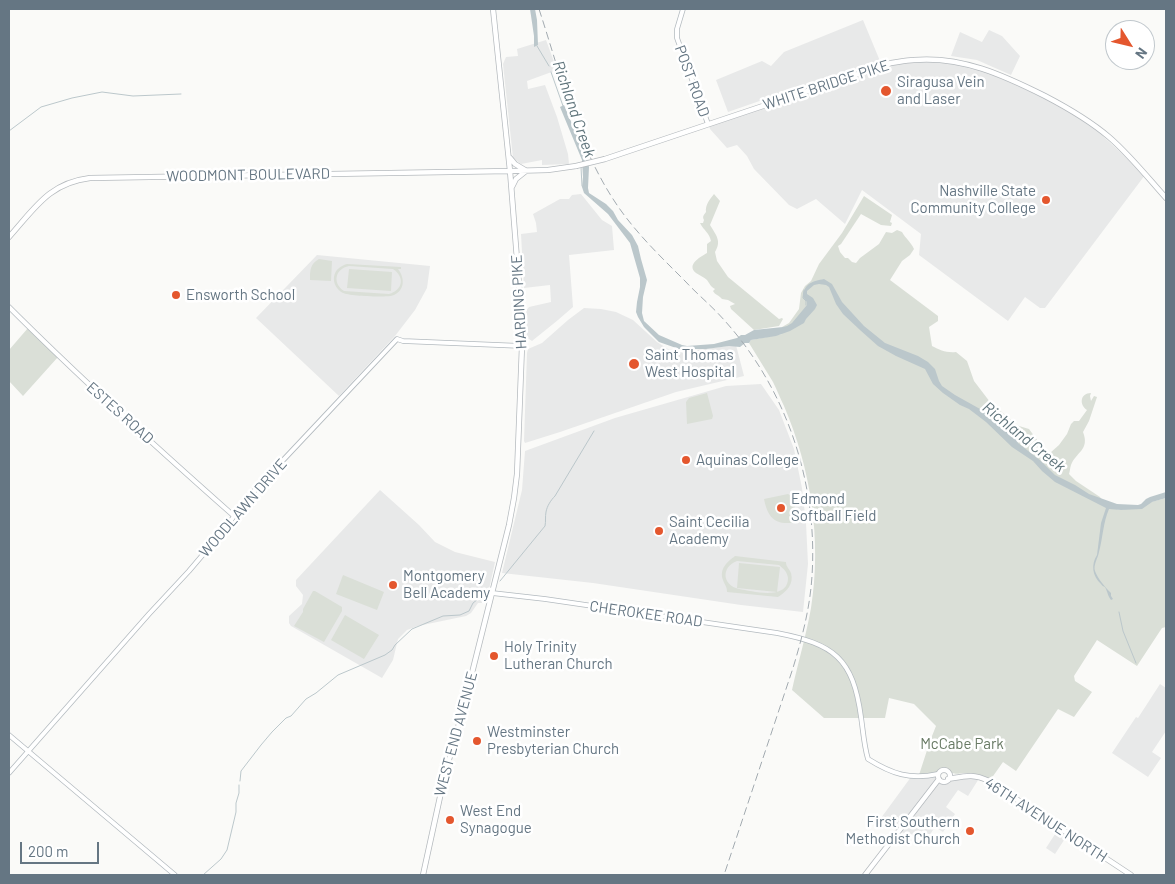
<!DOCTYPE html>
<style>
body{margin:0}
#map{position:relative;width:1175px;height:884px;overflow:hidden;background:#fafaf8;font-family:Barlow,sans-serif}
canvas{display:block}
.frame{position:absolute;inset:0;border:10px solid #657683;pointer-events:none}
.north{position:absolute;left:1105px;top:20px;width:50px;height:50px;box-sizing:border-box;background:#fff;border:1px solid #c1c8cd;border-radius:50%;rotate:126deg;font-size:14px;font-weight:700;line-height:20px;text-align:center;color:#657683}
.north::after{content:'';display:block;margin:auto;width:18px;height:22px;background:#e4572e;clip-path:polygon(50% 0,100% 100%,50% 72%,0 100%)}
.scale{position:absolute;left:20px;top:842px;width:79px;height:22px;box-sizing:border-box;border:2px solid #657683;border-top:0;padding-left:6px;font-size:15px;line-height:18px;white-space:nowrap;color:#657683;-webkit-text-stroke:4px #fff;paint-order:stroke}
</style>
<div id="map">
<canvas width="1175" height="884"></canvas>
<div class="frame"></div>
<div class="north">N</div>
<div class="scale">200 m</div>
</div>
<script>
const g = document.querySelector('canvas').getContext('2d');
g.lineJoin = 'round';
function paint(path, color) { g.fillStyle = color; g.fill(path, 'evenodd'); }
function stroke(path, color, width, dash) { g.strokeStyle = color; g.lineWidth = width; g.lineCap = dash ? 'butt' : 'round'; g.setLineDash(dash || []); g.stroke(path); }
function label(font, color, halo, rows, align = 'center') {
  g.font = font + ' Barlow,sans-serif'; g.lineWidth = 5; g.setLineDash([]); g.textBaseline = 'middle'; g.strokeStyle = halo; g.fillStyle = color; for (const [text, x, y, turn = 0] of rows) {
    g.save(); g.translate(x, y); g.rotate((+turn || 0) * Math.PI / 180); g.textAlign = isNaN(turn) ? turn : align; if (halo) g.strokeText(text, 0, 0); g.fillText(text, 0, 0); g.restore();
  }
}
const built = new Path2D(`
 M863,20L880,61L817,81L728,112L716,80L762,61L771,66L784,52Z
 M989,30L1002,36L1020,56L1011,75L977,60L951,56L960,32L982,42Z
 M546,40L557,70L527,81L528,89L545,85L557,117L568,154L569,164L542,165V160L521,164L513,158L503,64L506,57L518,56L517,49Z
 M924,59L971,65L1079,114L1145,175L1045,308H1040L1025,297L1008,321L919,255L921,234L862,190L845,224L816,199L797,209L789,205L754,169L747,156L737,145L727,148L710,129L708,124L883,65Z
 M581,194L602,220L612,226L614,250L569,255L573,307L558,320L532,341L529,339L527,340L526,311L529,307L551,302L550,285L524,288L521,234L537,232L536,223L533,214L560,199H569L572,195Z
 M317,255L430,266L427,288L415,310L395,336L339,396L256,318Z
 M584,308L601,309L616,312L633,320L657,342L668,349L680,352L736,345L744,376L676,392L560,432L525,443L524,441L527,353L528,349L542,343L568,320Z
 M761,384L779,410L794,449L802,488L806,523L808,564L803,612L741,605L593,583L502,573L522,490L525,451L615,418L726,386Z
 M380,490L419,525L435,542L455,552L495,562L486,603H478L471,613L466,616L418,626L407,630L398,639L393,660L382,678L291,626L289,623V616L302,604L303,595L296,586V580Z
 M1160,684L1166,688V731L1152,752L1161,758L1148,777L1112,753L1136,717L1138,718Z
 M931,775L938,778L943,781L948,779L980,777L968,796L958,790L946,807L955,814L943,832L935,827L923,845L904,833L896,830L881,818L911,777Z
 M1059,828L1068,834L1055,854L1046,848Z`);
const green = new Path2D(`
 M714,194L720,201L710,225C716,235 722,241 715,252L717,261L728,277L779,319L782,318L783,319L779,326L754,330L731,309L730,306L735,304L728,300L722,299C719,295 715,295 713,291L715,289C710,286 710,284 707,280C704,277 699,275 696,273C686,265 700,257 707,253V244L711,241C709,232 704,231 700,223H703L704,220C702,216 704,215 706,212C705,205 710,199 714,194Z
 M864,196L892,215L890,222L892,223L891,226L881,225L861,214L841,244L838,246L840,252L845,258H848L852,262L856,263L860,258L879,244L886,232L892,233L897,230L902,232C906,239 911,242 914,249L910,255L902,261L890,280L938,316V321L929,327L932,346C940,350 946,353 956,352L967,361L974,381L990,402L1011,420L1019,426L1029,429L1046,452L1050,453L1059,445L1067,434L1071,424L1074,421H1079L1087,410C1079,405 1080,393 1091,393L1090,396L1091,401L1094,396L1097,397L1089,421L1083,432C1090,450 1076,452 1071,465C1070,468 1070,471 1069,474L1076,481L1100,497L1107,507L1121,510L1166,498V627L1162,628L1160,631L1137,666L1097,640L1074,676L1075,681L1092,692L1074,717L1058,709L1016,771L1003,762L991,779C984,776 975,774 967,773C956,773 957,776 946,770L934,774L919,775L930,741L936,726L914,704L889,698L885,718H824L792,690C798,663 806,636 811,608C822,540 811,469 784,406C780,398 777,390 773,382C765,369 757,356 749,343L751,340L782,334V327L789,323L799,309L801,293L805,286L811,281L819,264L842,233Z
 M319,259L332,261L331,281L310,280C310,270 310,264 319,259Z
 M347,264L401,267V269H398C405,278 405,290 394,295C388,298 349,296 343,293C337,290 333,283 334,277C335,270 340,266 347,264ZM349,266L393,269C405,277 403,290 389,294L344,291C332,283 335,269 349,266Z
 M349,269L392,272L391,291L347,288Z
 M28,328L58,357L23,396L9,381V350Z
 M707,393L713,416L712,419L687,424L686,402L689,398Z
 M788,494L794,498L797,522C776,526 768,519 764,499Z
 M735,556L786,562C786,567 789,568 791,573C794,584 787,591 778,597L727,592C727,586 725,586 723,580C719,569 727,562 735,556ZM737,561L779,565C784,569 787,572 788,578C788,601 752,591 739,589C722,585 721,567 737,561Z
 M739,563L780,567L777,592L737,588Z
 M343,575L384,592L377,610L336,594Z
 M313,591H315L342,607V611L324,642L294,626L303,612V609Z
 M345,615L379,635L364,659L331,640Z`);
const water = new Path2D(`
 M530,9H535L537,20L538,45L534,47V36Z
 M564,105L587,159L589,167L588,188L589,193L606,204L613,211L618,220L632,235L638,246L641,259L647,280L643,297L642,313L644,321L659,335L682,345L687,346L714,344L737,338L741,335H745L754,330L783,327L787,326L792,323L807,305V302L803,297C804,283 813,281 824,279L832,284L842,302L864,326L885,343L918,356L928,362L935,369L939,381L942,386L955,395L989,414L1002,428L1016,439L1018,443L1041,461L1055,475L1075,485L1089,494L1117,504L1138,505L1141,504L1146,499L1150,497L1166,492V498L1152,502L1142,509L1121,510L1109,509C1103,523 1103,537 1099,552C1098,558 1093,565 1095,571C1098,579 1105,587 1111,593V596L1113,599L1111,600C1108,596 1108,594 1106,589C1104,585 1104,588 1101,584C1092,576 1091,564 1097,555L1101,523L1106,508L1055,482L1042,471L1033,461L1012,447L986,422L969,409L960,405L943,393L933,384L925,369L896,356L878,346L860,330L843,314L836,304L829,287L826,285L819,284L814,285L807,291V294L813,298L817,305L815,309L806,319L804,323L790,331L776,336L751,340L749,343H745L740,347L729,346L706,349H679L659,342L644,327L638,317L636,312L637,302L640,287V278L630,243L608,214L584,193L582,187L583,177L582,160L560,107Z`);
const stream = new Path2D(`
 M537,46L549,66
 M551,72L563,106
 M9,131L41,107L72,98L102,92L133,96L181,94
 M581,167L582,186
 M804,290L803,298L806,301V305
 M500,581L545,526C546,521 545,517 546,512C547,506 551,500 555,496L594,431
 M1119,612L1123,631L1136,663
 M240,781L241,771L261,745L272,732L286,718L291,716L306,699L316,693L338,675L385,655L392,650L395,645L412,629L443,616L460,615L469,611L473,603L482,596
 M203,875L221,859L227,850L236,812V803L239,793V785`);
const secondary = new Path2D(`
 M683,9L677,29V38L708,124
 M9,307C81,379 157,448 234,516
 M492,593L545,599L777,633C834,644 853,658 861,717C863,730 864,746 868,759C892,774 910,780 938,774
 M9,735L175,875
 M9,773L149,614L189,571L228,525L234,516L255,490L397,339L403,341L522,346`);
const primary = new Path2D(`
 M510,158L515,164L525,170
 M605,159L891,63C899,62 906,60 914,60C962,56 1003,75 1045,96C1068,108 1089,120 1109,137C1130,155 1148,178 1166,198
 M512,187L516,179L526,171
 M9,237C35,208 49,183 90,178L510,171L548,170L576,166
 M938 776a6 6 0 1 1 12 0a6 6 0 1 1-12 0Z
 M948,779C965,776 973,773 989,781L1131,875
 M423,875L445,774L462,713L509,525L514,498L517,474L522,346L521,310L510,171L493,9
 M865,875L939,779`);
const rail = new Path2D(`
 M539,9C561,76 577,146 617,205C636,233 661,257 685,281C698,295 713,307 725,321C787,390 818,484 812,576C810,608 802,638 793,668L724,875`);
const primaryBridge = new Path2D(`
 M576,166L605,159`);
const markers = [
 [886,91,6,"#e4572e"],
 [1046,200,5,"#e4572e"],
 [176,295,5,"#e4572e"],
 [634,364,6,"#e4572e"],
 [686,460,5,"#e4572e"],
 [781,508,5,"#e4572e"],
 [659,531,5,"#e4572e"],
 [393,585,5,"#e4572e"],
 [494,656,5,"#e4572e"],
 [477,741,5,"#e4572e"],
 [450,820,5,"#e4572e"],
 [970,831,5,"#e4572e"]
];
const streetNames = [
 ["POST ROAD",692,81,70],
 ["WHITE BRIDGE PIKE",826,85,-18],
 ["WOODMONT BOULEVARD",248,175,-1],
 ["HARDING PIKE",519,302,-93],
 ["ESTES ROAD",120,413,42],
 ["WOODLAWN DRIVE",243,508,-49],
 ["CHEROKEE ROAD",646,614,8],
 ["WEST END AVENUE",456,734,-75],
 ["46TH AVENUE NORTH",1046,820,33]
];
const poiNames = [
 ["Siragusa Vein",897,82],
 ["and Laser",897,99],
 ["Nashville State",1036,191,"right"],
 ["Community College",1036,208,"right"],
 ["Ensworth School",186,295],
 ["Saint Thomas",645,355],
 ["West Hospital",645,372],
 ["Aquinas College",696,460],
 ["Edmond",791,499],
 ["Softball Field",791,516],
 ["Saint Cecilia",669,522],
 ["Academy",669,539],
 ["Montgomery",403,576],
 ["Bell Academy",403,593],
 ["Holy Trinity",504,647],
 ["Lutheran Church",504,664],
 ["Westminster",487,732],
 ["Presbyterian Church",487,749],
 ["West End",460,811],
 ["Synagogue",460,828],
 ["First Southern",960,822,"right"],
 ["Methodist Church",960,839,"right"]
];
const parkNames = [
 ["McCabe Park",962,744]
];
const waterNames = [
 ["Richland Creek",574,109,71],
 ["Richland Creek",1024,437,39]
];
paint(built, '#e8e9e9');
paint(green, '#dadfd7');
paint(water, '#bbc7cb');
stroke(stream, '#bbc7cb', 1);
stroke(secondary, '#b3babf', 5.5);
stroke(primary, '#b5babe', 6);
stroke(secondary, '#fff', 4);
stroke(primary, '#fff', 4.5);
stroke(rail, '#a2aab0', 1, [8, 4]);
stroke(primaryBridge, '#b5babe', 6, []);
stroke(primaryBridge, '#fff', 4.5);
for (const [x, y, r, color] of markers) { const dot = new Path2D(); dot.arc(x, y, r, 0, 2 * Math.PI); g.fillStyle = color; g.fill(dot); stroke(dot, '#fff', 2); }
label('15px', '#657683', '#fff', streetNames);
label('15px', '#657683', '#fff', poiNames, 'left');
label('15px', '#687a64', '#fff', parkNames);
label('italic 16px', '#60757c', '#fff', waterNames);
</script>
